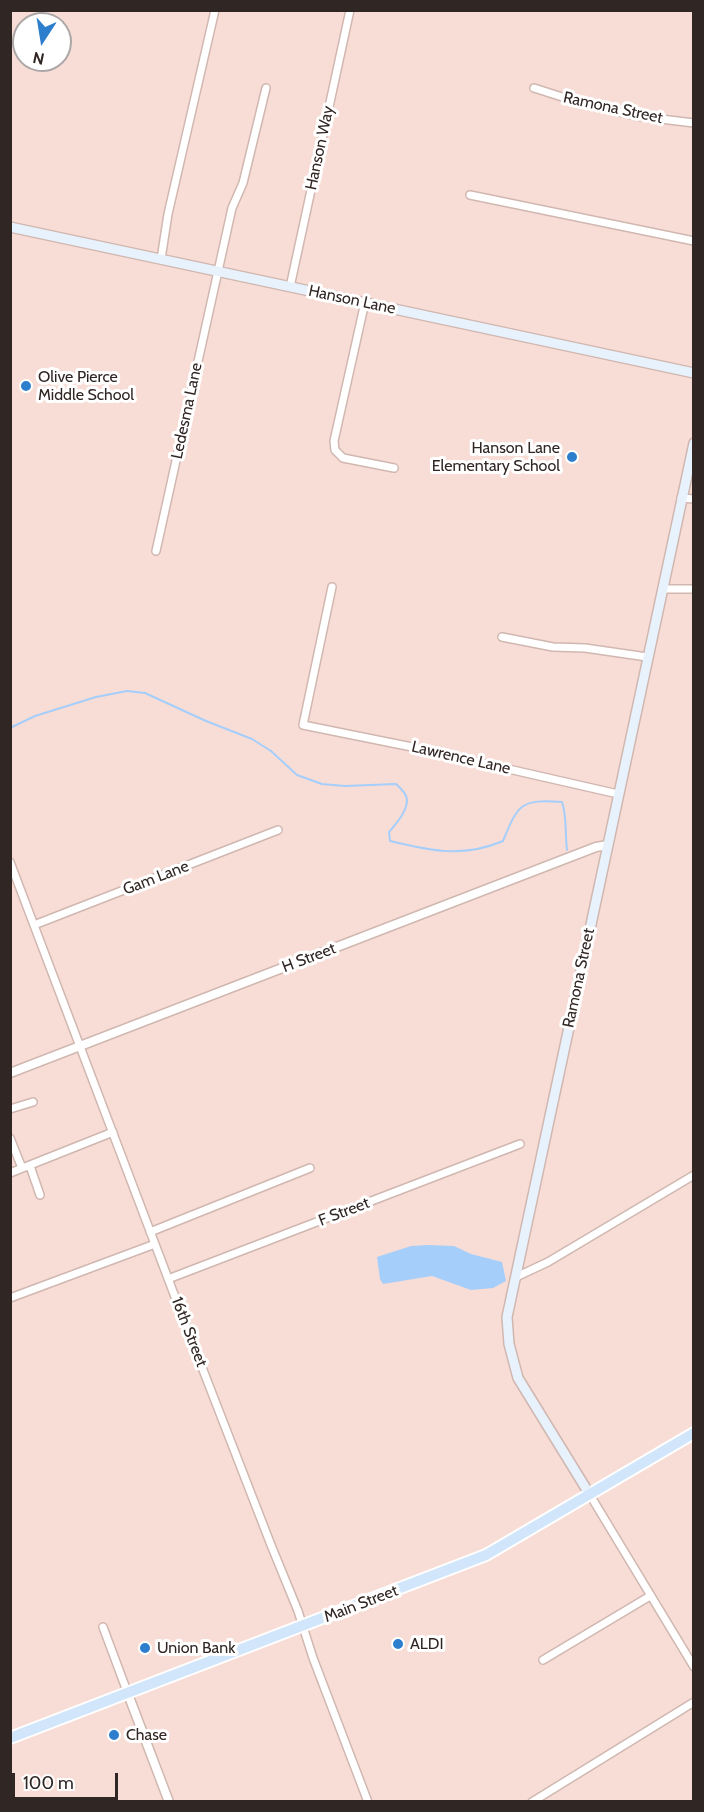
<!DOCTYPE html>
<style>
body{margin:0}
#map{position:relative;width:704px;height:1812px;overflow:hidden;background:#f8ddd6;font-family:Cabin,sans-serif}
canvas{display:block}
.frame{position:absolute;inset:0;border:12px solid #302623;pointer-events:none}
.north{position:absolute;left:12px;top:12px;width:60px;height:60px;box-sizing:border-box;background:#fff;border:2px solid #aca8a7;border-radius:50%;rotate:192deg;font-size:16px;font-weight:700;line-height:24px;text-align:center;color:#302623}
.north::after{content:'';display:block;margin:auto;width:21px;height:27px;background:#2d7fce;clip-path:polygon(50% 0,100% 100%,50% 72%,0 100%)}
.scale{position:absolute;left:12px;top:1773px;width:106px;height:27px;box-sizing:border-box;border:3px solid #302623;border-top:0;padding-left:8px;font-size:18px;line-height:21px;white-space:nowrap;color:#302623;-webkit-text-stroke:4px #fff;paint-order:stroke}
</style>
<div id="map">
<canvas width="704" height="1812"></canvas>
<div class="frame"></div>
<div class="north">N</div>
<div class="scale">100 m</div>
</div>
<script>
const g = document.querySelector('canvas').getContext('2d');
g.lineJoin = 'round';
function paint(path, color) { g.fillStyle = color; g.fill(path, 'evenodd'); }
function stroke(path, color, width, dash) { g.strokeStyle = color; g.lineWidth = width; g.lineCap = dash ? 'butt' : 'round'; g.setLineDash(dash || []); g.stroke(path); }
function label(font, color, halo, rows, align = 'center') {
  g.font = font + ' Cabin,sans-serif'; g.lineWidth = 6; g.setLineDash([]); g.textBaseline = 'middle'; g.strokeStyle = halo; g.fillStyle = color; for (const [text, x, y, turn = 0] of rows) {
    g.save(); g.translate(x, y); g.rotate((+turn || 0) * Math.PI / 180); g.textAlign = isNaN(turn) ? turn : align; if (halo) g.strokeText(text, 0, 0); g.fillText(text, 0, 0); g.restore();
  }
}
const water = new Path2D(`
 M428,1245L454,1246L471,1254L502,1262L506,1281L493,1288L471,1290L432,1276L383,1284L380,1279L377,1257L411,1246Z`);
const stream = new Path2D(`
 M10,728L35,716L96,697L127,691L145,693L206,721L252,739L271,751L297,775L322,784L345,786L396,784C399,787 404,791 406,796C411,807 396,824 389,832L390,841C431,851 463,858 503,841C518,804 521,799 562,802C567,815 565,835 567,850`);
const minor = new Path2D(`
 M534,88L581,103L636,116L694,123
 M470,195L694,241
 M161,259L168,214L215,10
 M290,287L350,10
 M365,302L334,441L335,450L343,458L394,468
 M681,498L694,499
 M156,551L232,208L243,183L266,88
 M332,587L303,725L412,747L618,794
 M662,589H694
 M502,637L553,647L585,648L647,657
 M10,862L191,1339L271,1545L298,1611L313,1658L368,1802
 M34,925L278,830
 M10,1109L33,1102
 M10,1138L22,1168
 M30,1166L40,1195
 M10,1173L113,1132
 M150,1232L310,1168
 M516,1277L548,1262L694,1175
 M168,1279L520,1144
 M10,1298L155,1244
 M590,1495L694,1667
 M103,1627L128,1694
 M543,1660L650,1596
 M532,1802L694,1702`);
const tertiary = new Path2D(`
 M10,1073L596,847L608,845
 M128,1694L169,1802`);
const secondary = new Path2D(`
 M10,227L694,373
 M590,1495L518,1378L509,1344L507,1317L694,443`);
const primary = new Path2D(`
 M10,1738L486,1555L694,1433`);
const markers = [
 [26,386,6,"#2d7fce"],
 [572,457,6,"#2d7fce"],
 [398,1644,6,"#2d7fce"],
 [145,1648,6,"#2d7fce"],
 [114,1735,6,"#2d7fce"]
];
const streetNames = [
 ["Ramona Street",613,108,12],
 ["Hanson Way",320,148,-78],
 ["Hanson Lane",352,300,12],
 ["Ledesma Lane",187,411,-78],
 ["Lawrence Lane",461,758,13],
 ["Gam Lane",156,878,-21],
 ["H Street",309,958,-21],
 ["Ramona Street",579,978,-78],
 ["F Street",344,1212,-21],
 ["16th Street",189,1332,69],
 ["Main Street",361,1604,-21]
];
const poiNames = [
 ["Olive Pierce",38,377],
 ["Middle School",38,395],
 ["Hanson Lane",560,448,"right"],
 ["Elementary School",560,466,"right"],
 ["ALDI",410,1644],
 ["Union Bank",157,1648],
 ["Chase",126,1735]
];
paint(water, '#a5cefb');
stroke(stream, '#a5cefb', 2);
stroke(minor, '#d0b7b0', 10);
stroke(tertiary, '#d0b7b0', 11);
stroke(secondary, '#d0b7b0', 12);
stroke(primary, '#fff', 14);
stroke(minor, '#fff', 7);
stroke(tertiary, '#fff', 8);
stroke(secondary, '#e8f2fd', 9);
stroke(primary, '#d1e5fb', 10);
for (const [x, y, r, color] of markers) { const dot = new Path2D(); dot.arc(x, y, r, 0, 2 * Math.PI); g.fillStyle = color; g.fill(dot); stroke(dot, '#fff', 2); }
label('16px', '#302623', '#fff', streetNames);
label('16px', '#302623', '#fff', poiNames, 'left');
</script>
